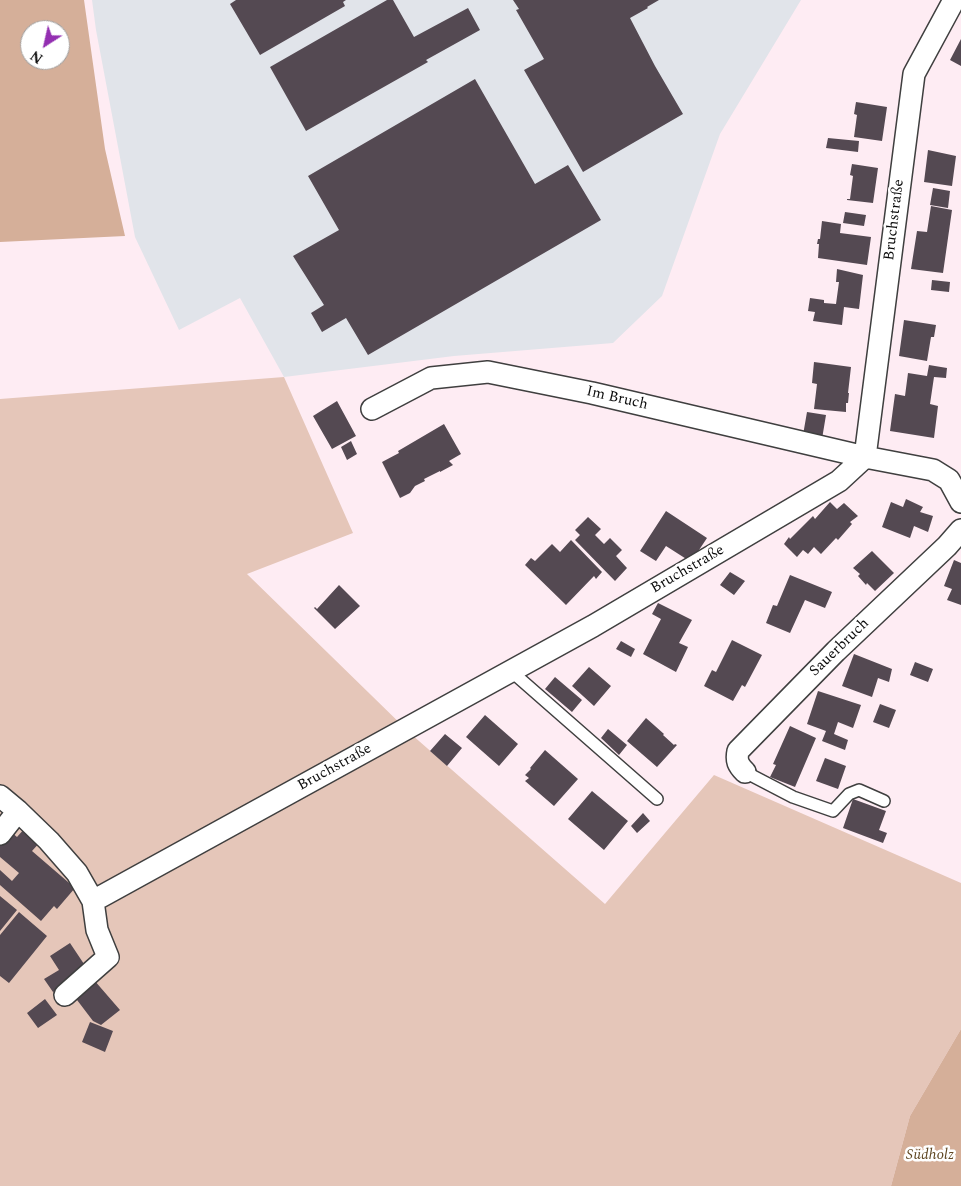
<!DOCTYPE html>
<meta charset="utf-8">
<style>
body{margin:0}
#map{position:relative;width:961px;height:1186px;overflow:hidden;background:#feecf3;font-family:Spectral,serif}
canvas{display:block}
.north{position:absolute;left:20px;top:20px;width:50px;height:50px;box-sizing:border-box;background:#fff;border:1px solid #9e9e9e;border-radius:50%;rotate:215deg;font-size:14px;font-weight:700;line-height:20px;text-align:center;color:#0c0c0c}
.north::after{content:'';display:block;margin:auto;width:18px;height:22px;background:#932fb1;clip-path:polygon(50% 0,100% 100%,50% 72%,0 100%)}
</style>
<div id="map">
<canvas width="961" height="1186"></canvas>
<div class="north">N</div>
</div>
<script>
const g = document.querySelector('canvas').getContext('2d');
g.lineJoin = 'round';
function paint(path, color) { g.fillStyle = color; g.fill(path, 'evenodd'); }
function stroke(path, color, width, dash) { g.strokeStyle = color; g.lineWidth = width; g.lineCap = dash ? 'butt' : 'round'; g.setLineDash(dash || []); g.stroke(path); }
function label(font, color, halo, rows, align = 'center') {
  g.font = font + ' Spectral,serif'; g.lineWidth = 5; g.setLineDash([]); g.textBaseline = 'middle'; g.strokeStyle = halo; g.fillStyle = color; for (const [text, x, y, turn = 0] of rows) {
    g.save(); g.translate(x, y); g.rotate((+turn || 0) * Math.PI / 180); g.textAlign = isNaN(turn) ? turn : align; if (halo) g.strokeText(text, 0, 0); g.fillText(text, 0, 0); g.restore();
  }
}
const industrial = new Path2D(`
 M92,0H801L720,134L662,296L613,343L454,356L284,377L240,298L179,330L135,237L96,30Z`);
const green = new Path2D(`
 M284,377L353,533L247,574L411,734L605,904L714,775L961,883V1029L910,1116L891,1186H0V399Z`);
const forest = new Path2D(`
 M0,0H84L105,149L125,236L0,242ZM30,30H60V60H30Z
 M961,1029V1186H891L910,1116Z`);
const building = new Path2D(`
 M236,0H346L343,2L345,6L260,55L230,4Z
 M387,0H393L414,37L468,8L480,30L426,60L428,62L306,131L270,67Z
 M513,0H659L647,7L648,8L630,18L655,66L683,114L583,172L524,70L544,59L516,10L519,9Z
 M961,39V66L950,60Z
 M475,79L535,184L568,165L601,220L368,355L346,318L322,332L311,313L324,305L293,256L339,230L308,176Z
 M856,102L887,107L882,141L854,137L857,115L854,114Z
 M828,138L859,141L858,152L826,148Z
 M928,150L956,156L952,186L924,182Z
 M852,164L878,168L873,203L847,200V199H850L853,176L850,175Z
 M933,188L950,191L948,208L930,205Z
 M931,206L952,210L943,273L911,269L917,231L927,232Z
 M845,212L866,215L864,226L843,223Z
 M822,221L841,224L840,233L871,237L867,265L818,258L819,244H817L818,239H820Z
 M837,269L863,275L859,309L844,307L842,325L813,321L815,312L808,311L810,298L824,300V303L836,304L839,282H836Z
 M932,280L950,282L949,292L931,290Z
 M904,320L936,325L934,337H931L927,361L899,356Z
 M814,362L851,367L848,393H849L848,403H846V412L814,409L817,384L812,383Z
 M929,365L947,368L946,378L934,377L930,404L938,406L934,438L890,431L895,394L905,396L908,373L927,376Z
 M337,401L356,436L332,449L313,416Z
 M807,412L826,415L822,439L803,435Z
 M444,424L461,454L449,461L453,465L440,472V471L424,479L425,481L415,486L410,493L400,498L382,462L399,453L398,451Z
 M351,441L357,454L347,460L341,447Z
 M906,499L923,507L920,512L933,516L928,532L914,526L910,538L882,527L891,502L903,507Z
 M830,502L837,509L844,503L858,516L850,522L852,524L838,540L836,538L821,554L814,547L808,554L803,550L797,557L784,544L789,537L790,539L813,516L815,519Z
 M666,511L707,538L691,562L666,546L656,561L640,551Z
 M588,517L601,529L595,535L604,544L610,538L622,550L616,556L627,568L615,581L575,540L580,535L575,530Z
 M571,540L602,572L596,579L594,576L566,605L525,565L531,558L535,561L552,544L560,552Z
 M872,551L894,573L875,591L867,583L866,585L858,576L860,574L853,568Z
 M954,560L961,563V605L947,600L952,589L944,586Z
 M730,572L745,581L734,595L720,585Z
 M790,575L832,592L825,608L805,600L790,633L766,623L773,605L777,606Z
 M339,585L360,606L335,629L314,608L315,607L317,609Z
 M658,603L692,620L679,643L688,647L676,672L643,654L661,619L652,614Z
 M732,640L762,655L745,687L742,685L733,701L704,686L712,670L716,672Z
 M621,641L635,649L631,657L616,649Z
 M854,654L892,669L889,682L878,678L872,697L842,686Z
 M915,662L933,669L928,682L910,675Z
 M589,667L611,686L594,706L572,686Z
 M555,677L582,700L572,712L545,689Z
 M818,691L861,705L853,728L838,722L834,734L848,740L845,750L822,741L826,731L807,724Z
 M880,704L896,710L889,728L873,722Z
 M485,715L518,744L499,766L466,737Z
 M646,718L664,734L663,735L674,745L675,744L677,745L657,767L627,741Z
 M790,726L816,738L795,787L770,777L776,765L773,764Z
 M608,729L627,745L619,755L601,738Z
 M445,734L462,748L447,766L430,751Z
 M545,750L578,779L554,806L525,781L529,778L525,775L531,769L530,768Z
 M825,758L846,766L838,789L816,781Z
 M592,791L628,821L604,850L568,819Z
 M853,799L886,811L879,830L887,833L883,843L843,828Z
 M643,813L650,821L637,833L631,826Z
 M25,828L41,841L32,851L75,888L57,909L54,906L41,921L0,885V870L12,881L19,873L0,857V843L10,831L17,837Z
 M0,896L17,910L0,931Z
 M19,912L47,936L9,983L0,976V935Z
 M70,943L88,970L53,992L44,979L59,970L50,956Z
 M94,980L120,1010L101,1025L93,1021L74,996Z
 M45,999L57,1015L38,1028L27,1013Z
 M90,1022L113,1031L105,1052L82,1042Z`);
const lane = new Path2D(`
 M511,671L657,799
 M745,772L793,797L833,811L849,794L859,790L884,801`);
const street = new Path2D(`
 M372,409L431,378L488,372L592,393L865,457L933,470L949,480L961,502
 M745,772C738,765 736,761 738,751L836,651L947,546L961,530
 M0,796L18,811
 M0,834L18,811L49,841L77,873L93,901L593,626L839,481L865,457L914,74L954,0
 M65,995L108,957L97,930L93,901`);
const streetNames = [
 ["Bruchstraße",895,220,-83],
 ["Im Bruch",617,399,13],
 ["Bruchstraße",688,570,-30],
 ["Sauerbruch",840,648,-44],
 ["Bruchstraße",335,768,-29]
];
const parkNames = [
 ["Südholz",930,1156]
];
paint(industrial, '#e1e4ea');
paint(green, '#e5c6b9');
paint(forest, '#d5af99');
paint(building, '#544952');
stroke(lane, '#3f3f3f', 14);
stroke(street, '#3f3f3f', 24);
stroke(lane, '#fff', 11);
stroke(street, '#fff', 21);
label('15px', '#0c0c0c', '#fff', streetNames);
label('italic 15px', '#5f4722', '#fff', parkNames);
</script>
